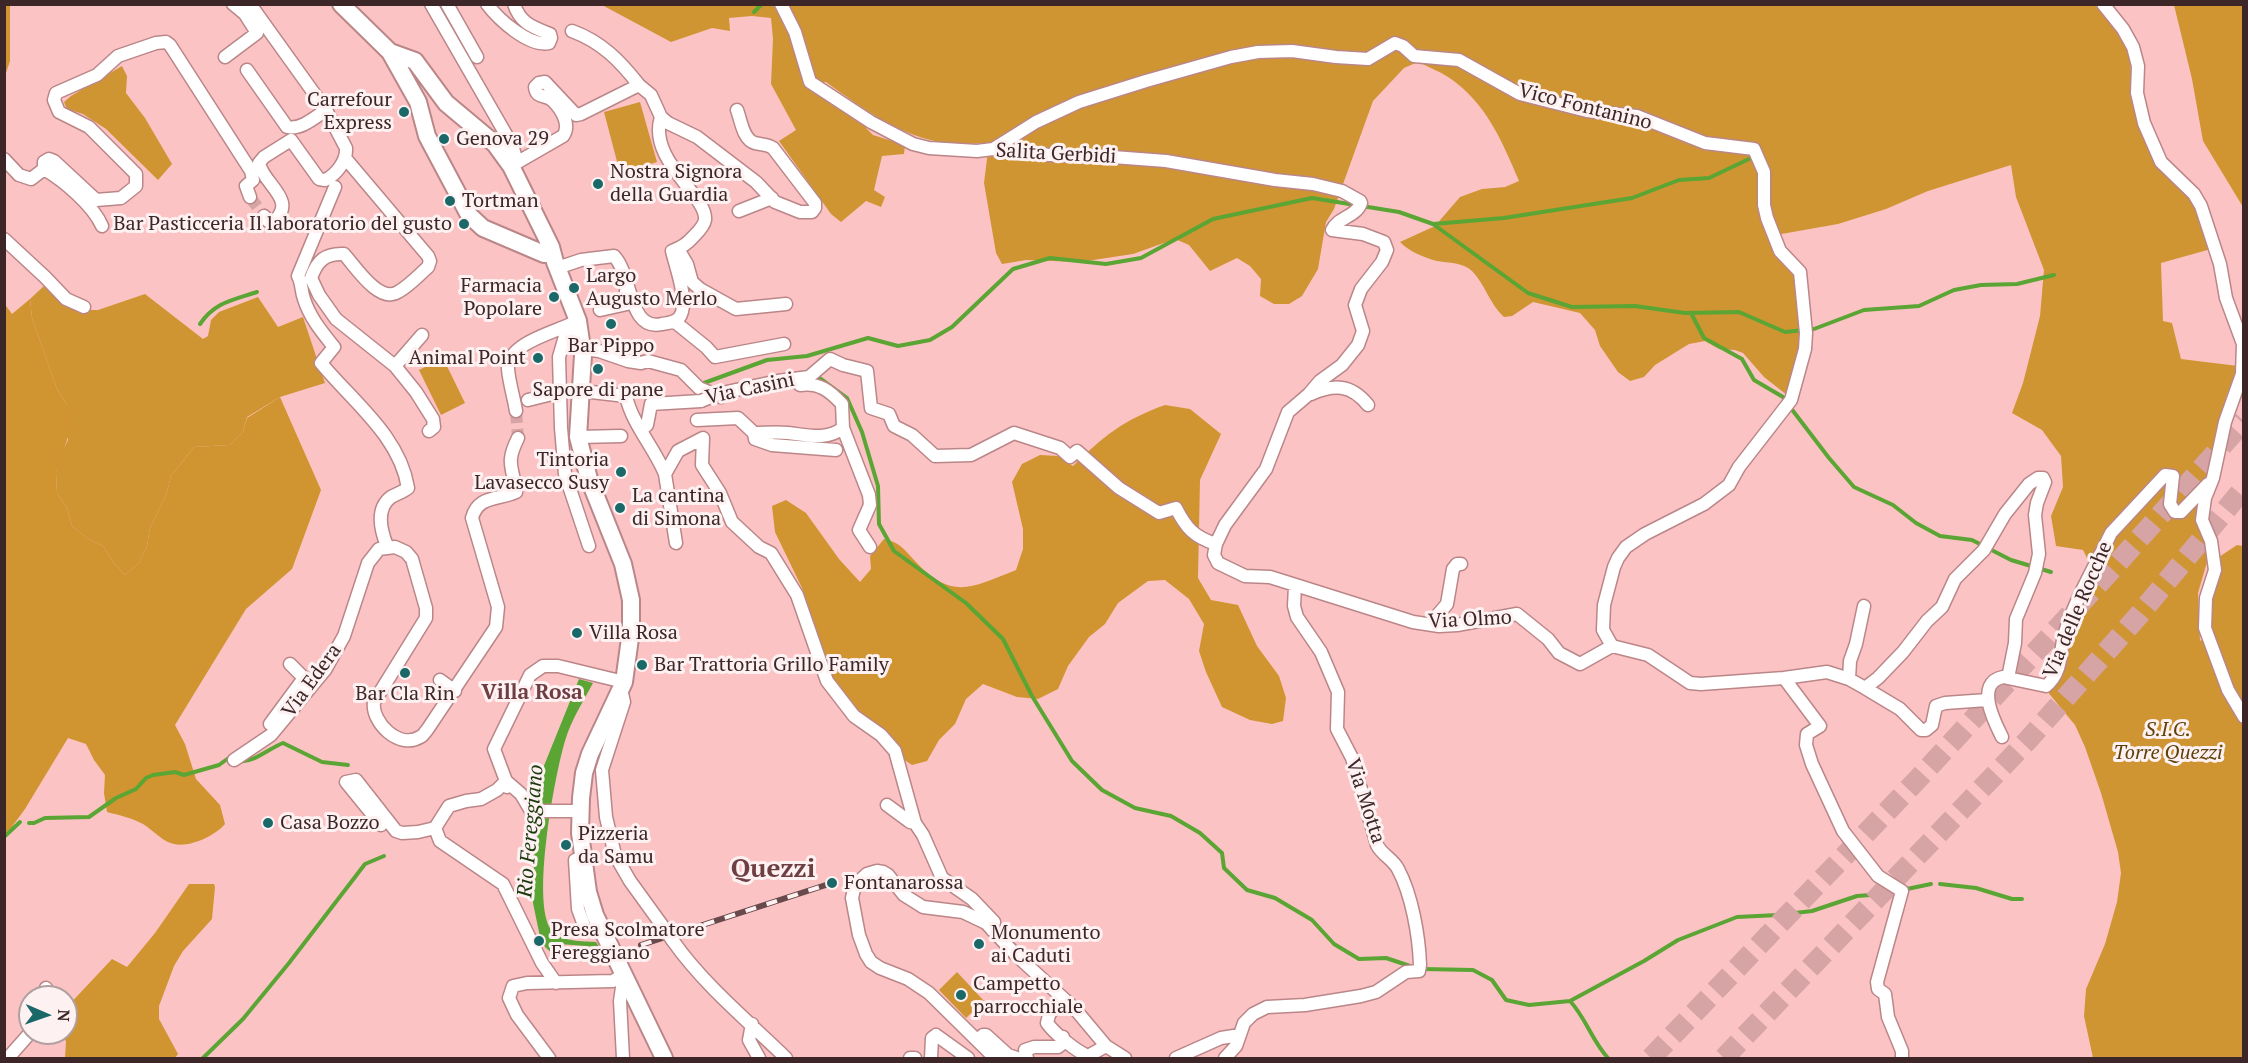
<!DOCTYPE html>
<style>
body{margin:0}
#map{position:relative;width:2248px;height:1063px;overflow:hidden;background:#fcc3c5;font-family:"PT Serif",serif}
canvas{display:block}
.frame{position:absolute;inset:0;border:6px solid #3c2627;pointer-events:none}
.north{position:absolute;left:18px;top:985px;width:60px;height:60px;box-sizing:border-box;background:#fef1f2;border:2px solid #b0a0a1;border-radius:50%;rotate:92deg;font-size:16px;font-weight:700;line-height:24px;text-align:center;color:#3c2627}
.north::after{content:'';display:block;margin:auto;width:21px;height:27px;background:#1b6869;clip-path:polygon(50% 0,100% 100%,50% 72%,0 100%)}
</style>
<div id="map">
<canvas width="2248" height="1063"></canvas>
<div class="frame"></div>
<div class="north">N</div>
</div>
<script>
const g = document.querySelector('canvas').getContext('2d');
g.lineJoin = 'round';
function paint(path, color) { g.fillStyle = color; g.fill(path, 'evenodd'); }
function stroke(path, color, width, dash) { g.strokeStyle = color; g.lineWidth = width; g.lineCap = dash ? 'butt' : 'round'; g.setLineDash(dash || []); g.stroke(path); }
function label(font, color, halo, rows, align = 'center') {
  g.font = font + ' "PT Serif",serif'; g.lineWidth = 6; g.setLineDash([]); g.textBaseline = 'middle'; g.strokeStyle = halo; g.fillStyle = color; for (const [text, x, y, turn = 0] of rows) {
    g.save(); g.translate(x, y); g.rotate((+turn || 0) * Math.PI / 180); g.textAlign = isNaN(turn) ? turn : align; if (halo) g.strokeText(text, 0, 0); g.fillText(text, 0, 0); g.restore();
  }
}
const green = new Path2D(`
 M602,5H2095L2118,31L2129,51L2134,106L2151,154L2196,207L2211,249L2161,263L2163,321L2172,323L2181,359L2238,366L2226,397L2212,463L2198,506L2199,522L2208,544L2207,562L2198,593L2200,641L2205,638L2213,561L2237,545L2243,546V1058H2093L2084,1016L2086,989L2105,944L2117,902L2121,873L2118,852L2101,793L2085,747L2075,725L2042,685L2047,671L2053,666L2090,564L2083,550L2056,546L2051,516L2063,487L2061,456L2042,430L2012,413L2023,383L2040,316L2044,270L2016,197L2011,165L1928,191L1886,209L1838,224L1770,236L1797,278L1801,349L1787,395L1764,377L1743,353L1735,350L1719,349L1705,341L1689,344L1655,365L1644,377L1630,381L1618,372L1600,346L1595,330L1580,313L1533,302L1512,316L1504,317C1490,305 1485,284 1472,271C1462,262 1450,263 1437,261C1425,258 1408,251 1400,242L1435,226L1460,197L1482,189L1505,187L1519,181C1502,141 1486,102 1448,77C1439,71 1428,67 1418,62L1404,68L1373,101L1334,209L1326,222L1318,269L1302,296L1289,304H1274L1260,296L1261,279L1250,266L1237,258L1210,271L1189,245L1175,239L1133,254L1080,262L1026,260L1002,264L996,253L984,183L989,143C975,143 960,145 947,143C902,138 862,108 826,82L807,83L814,93L869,124L866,128L873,135L905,145L904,154L882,156L874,190L885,197L881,207L866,201L841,222L831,214L779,141L796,130L771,84L773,39L771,18L752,16L729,18L730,31L712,28L671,42Z
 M122,66L127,76L126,93L145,118L172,164L158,180L106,129L83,114L67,109L64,102L71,96Z
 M640,102L657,162L620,173L604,112Z
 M46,284L85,310H98L145,294L203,339L208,336L211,320L219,312L258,297L278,327L303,317L325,383L280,397L247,417L243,432L230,445L194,447L171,476L166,495L150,528L147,546L139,563L125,575L113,562L103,546L87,538L72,526L67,508L57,493L56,473L60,456L68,440L67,405L57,389L32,318L30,299Z
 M443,358L465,403L441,415L419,370Z
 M957,972L984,1001L966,1018L939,990Z`);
const forest = new Path2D(`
 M5,4L10,5V61L5,76Z
 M2174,5H2243V207L2203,141L2192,79Z
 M30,299L32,318L57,389L67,405L73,422L56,473L57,493L67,508L72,526L87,538L103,546L113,562L125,575L139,563L147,546L150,528L166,495L171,476L194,447L230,445L243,432L247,418L280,397L321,490L292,569L246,609L175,725L185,744L196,779L220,805L225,824C216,835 190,848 174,844C163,842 153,830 143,824C132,818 119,815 107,812L104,793L105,775L94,760L86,744L68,738L25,809L11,828L5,833L4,303L12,314Z
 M1165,405L1190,409L1221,434L1200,480L1198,578L1211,600L1238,605L1257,646L1279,676L1286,698L1283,721L1272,724L1250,720L1222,707L1206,672L1199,651L1204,624L1189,599L1165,580L1148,581L1118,603L1105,624L1089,637L1068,666L1058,689L1038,699L1017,697L983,684L966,699L955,724L939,740L927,761L912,765L894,753L872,722L845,698L827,675L820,640L802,588L775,532L772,506L786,500L806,513L839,559L860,582L871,569L870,556L884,539C899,542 904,549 914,560C952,601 970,588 1016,570L1023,549V529L1012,482L1022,464L1040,455L1058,456L1073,466C1104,436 1123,420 1165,405Z
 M189,884H214L215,887L212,919L183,951L174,966L159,1006V1019L178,1054L175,1058H65L66,1041L55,1033H66V1008L112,959L127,967L155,933Z`);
const water = new Path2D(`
 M579,679L593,683C583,702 571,720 565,741C555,774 530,905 552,931C562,942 583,941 596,942L599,947L559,944L556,948L554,955L545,947L540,937L533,903L534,857L539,825V778Z`);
const stream = new Path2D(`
 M754,12L762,4
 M1433,224L1528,293L1572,307L1635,306L1685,313L1739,312L1785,332L1814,329L1864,310L1919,306L1954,290L1981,285L2017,284L2054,275
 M1691,313L1704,338L1742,359L1754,380L1783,397L1786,401
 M200,324C215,302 233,300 257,292
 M817,376L847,398L862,432L878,486L879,524L894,551L966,603L1003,639L1032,696L1072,761L1102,790L1135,808L1171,816L1200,833L1222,853L1224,868L1247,890L1275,898L1312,920L1334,944L1359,959L1386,958L1413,967
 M704,383L767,360L807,356L868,338L898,346L930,340L952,327L1013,269L1050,258L1106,264L1141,258L1213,219L1312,198L1399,212L1433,224L1504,218L1632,198L1679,180L1709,178L1749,159
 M1790,407L1829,458L1854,487L1893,505L1916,523L1940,536L1972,540L2011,560L2051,572
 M240,761C253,763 270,748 283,743L322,762L348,765
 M29,823H34L45,818L89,817L116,798L136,789L146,778L153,775L175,772L184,775L219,765L230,757
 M4,837L20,822
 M1940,884L1976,888L2012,899H2022
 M1907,889L1931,884
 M1423,969L1473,970L1492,980L1506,1000L1529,1005L1570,1001C1586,1018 1592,1041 1608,1058
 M1570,1001L1644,961L1678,940L1737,917L1778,915L1812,911L1857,896L1898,893
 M203,1058L243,1019L289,963L365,864L384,856`);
const streetTunnel = new Path2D(`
 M250,197L264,216
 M516,411L518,438`);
const highwayTunnel = new Path2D(`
 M1651,1058L1918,779L2114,567L2244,421
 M1724,1058L2028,740L2139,615L2244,488`);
const street = new Path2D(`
 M233,4L245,14
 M250,4L326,110L346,148C347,161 336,175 325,180L319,179L291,140L264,157L259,163C263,184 298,200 274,221H268L264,216
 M431,4L512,145L517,162
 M447,4L477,57
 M487,4C499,20 529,47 549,43L551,38L550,34C532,27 520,23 514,4
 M781,4L795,32L810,82L871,122L913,144L929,148L977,151L993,149L1050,155L1113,157L1166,161L1275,180L1313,184L1342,191L1360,201L1361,203C1356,217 1338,217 1332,230L1363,234L1384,242L1387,250L1382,262L1361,289L1355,305L1363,331L1358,345L1342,365L1320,381L1309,394L1288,412L1266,469L1225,525L1216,544
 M2103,4L2123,29L2133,47L2138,66L2137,93L2144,123L2161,162L2194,194L2201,206L2220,264L2226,298L2243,344L2242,374L2225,422L2213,478L2205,498L2202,520L2211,541L2215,570L2206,598L2205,628L2228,690L2244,717
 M572,31C602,42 620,61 639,85
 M225,57L257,33L245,14L253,10
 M247,70L287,127C301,130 314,118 326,110
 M993,149L1036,122L1079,102L1146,81L1231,57L1258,52L1292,51L1336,57L1368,59L1395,43L1403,46L1414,56L1459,60L1520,94L1587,111L1637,116L1705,143L1754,149L1764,172V205L1767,218L1780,251L1800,272L1806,333L1805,349L1791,400L1739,467L1729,485L1704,504L1645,534L1626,547L1618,558L1614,567L1604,605L1603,630L1612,646
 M4,159L19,175L31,179L44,169V162L49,159L54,161L96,200L121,198L136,186V174L89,127L59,112L54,100L56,93L97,75L118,56L156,43L166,42L170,45L251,171L253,180L246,186L250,197
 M346,159L428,256L430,261L428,267C419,275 409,286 398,292C379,304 355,266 344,254C325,253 317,261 311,278L319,295L336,319L395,366L416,392L433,419L434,427L429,431
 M511,166L563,136C571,125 562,110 553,101C546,94 536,99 535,87L539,83L545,82L576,115L581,114L639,85L651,95L661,117L668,123L697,137L718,153L756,182L775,202L800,212H812L815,208V203L773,148C767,144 762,145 755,143C743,140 741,120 737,110
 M44,169C63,180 93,205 102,226
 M335,187L298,276C302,283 301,291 304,299C310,318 322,332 334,347L321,363C352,401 400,436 408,488C403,492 396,494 391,497C375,509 381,531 387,546
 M739,211L772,198
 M4,239L45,277L66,299L84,307
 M678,249L687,264L692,282L700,289L736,309L786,304
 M557,268L581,260L614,256C633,276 628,332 662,324C668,323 674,323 679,318C690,304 676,268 672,251C682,247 687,244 694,236C698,232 704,226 705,220C708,196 647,160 661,117
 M600,310L627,304L626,291
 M675,322L706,347L715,357L784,344
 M568,326L559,357L561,428L565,474L589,546
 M583,349L599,351L628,361L641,363L648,361L681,370L699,388L721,397
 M395,366L422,335
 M800,385C819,382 830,391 842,404L843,428C826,441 807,435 788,433C777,432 765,433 754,433L755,439L772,445L836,450
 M736,390L778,381L809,377L830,359L843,365L867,371L871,408L889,414L894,426L912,435L935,456L971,455L1014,433L1060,448L1070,457L1077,451L1119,488L1159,513L1176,508C1186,528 1194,537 1216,544L1214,555L1218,563L1245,576L1270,577L1413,622L1439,626L1457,625L1517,614L1548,639L1559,653L1580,664L1612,646L1648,655L1690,683L1701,684L1784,678L1827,672L1849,679L1865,688L1900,709L1921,730H1926L1932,725L1936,706L1945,703L1987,700
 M591,392L626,396C632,424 654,447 665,474L678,451L703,438L702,465L720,493L732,522L759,547L771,553L797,595L827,681L854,716L881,735L895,751L915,823L923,835L942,878L972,899L994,922L992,930
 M1311,394C1334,384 1351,384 1368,405
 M528,400L560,392
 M516,411C514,398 509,382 508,369C507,344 552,333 571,324
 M697,420L738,418L754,433
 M843,428L869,495L870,505L859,530L870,547
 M642,429L647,425L651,404L701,401
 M578,437L621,436
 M665,474L676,543
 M1430,624L1447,604L1453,569L1457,564H1461
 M1784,678L1820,726L1807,734L1806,745L1812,764L1843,831L1878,876L1902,891L1877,982L1878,989L1885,994L1888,1017L1902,1051V1058
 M1849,679L1850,661L1856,644L1864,606
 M440,680L455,691
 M1865,688L1878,678L1903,652L1927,621L1942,607L1955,579L1984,550L2005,514L2029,484L2038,478H2043L2045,482L2037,503L2035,515L2039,554L2035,573L2016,619L2015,643L2008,678
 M621,689L624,702L602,770L606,817L615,855L630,881L664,928
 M270,724L304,678L290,664
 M2002,737C1995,723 1974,683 2003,677L2046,686C2061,674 2060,657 2063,640C2071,606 2096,565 2111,533L2165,475L2173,476L2170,504L2175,512H2181L2208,484
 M234,760L271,735L325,670L344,636L368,563L379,549L395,547L406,552L412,559L426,608V618L374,702C371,722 399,750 420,737C423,736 425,732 427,730L496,627L498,607L472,518C478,495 499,500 516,492C513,466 505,464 518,438
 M506,781L521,794L531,811H576
 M507,787L506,781L494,749L530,675L543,666H558L624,682
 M887,805L910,822L915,823
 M381,825L346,782L356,780L396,831L402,833L418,832L435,828L449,806L466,801L481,799L497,790L506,781
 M435,828L440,841L503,884L542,963L556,983
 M575,860L578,909L585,928
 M673,941C704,985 748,1021 786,1058
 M43,997L46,988
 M1061,997L1049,1015L1047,1023C1055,1034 1076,1051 1088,1056L1106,1046
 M752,1024L749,1040L759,1058
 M977,1040L983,1035H986L1008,1055L1017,1058
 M8,1058L30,1033
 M549,1058L517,1015L509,998L513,986L527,983L613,981L624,974
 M623,1058L620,1001L624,974
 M910,1058H915
 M931,1058L932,1038L936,1035L968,1058
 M995,1058L929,993L908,979L880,968L871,962L866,954L859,935L852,898L855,885L867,874L877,871L883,872L888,875L904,895L923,907L963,912L986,923L1016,955L1075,1009L1106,1046L1125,1058
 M1027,1058L1025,1050L1034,1047H1058L1062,1044L1063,1037
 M1176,1058L1221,1038L1240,1035
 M1225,1058L1236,1046L1244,1023L1253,1014L1267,1007L1305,1005L1361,996L1376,992L1406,972L1419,971L1420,965C1419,936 1412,895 1398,869C1393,859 1382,855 1377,845L1352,758L1337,729L1338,692L1321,652L1297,617L1294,606L1295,586`);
const secondary = new Path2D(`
 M341,4L390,52L415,61L446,103L495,144L511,166L551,247L555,262L578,321L583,355L578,437L589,479L623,564L631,600V631L624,682L590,754L584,773L581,798L580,833L588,892L595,915L664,1058
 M390,52L418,102L427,136L469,215L483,228L544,254L552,253`);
const rail = new Path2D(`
 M641,945L832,883`);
const streetBridge = new Path2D(`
 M701,401L718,394L736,390
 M664,928L673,941`);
const markers = [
 [404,112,6,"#1b6869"],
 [444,139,6,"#1b6869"],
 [598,184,6,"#1b6869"],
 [450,201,6,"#1b6869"],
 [464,224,6,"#1b6869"],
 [574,288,6,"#1b6869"],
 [554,297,6,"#1b6869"],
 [611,324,6,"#1b6869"],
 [538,358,6,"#1b6869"],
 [598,369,6,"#1b6869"],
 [621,472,6,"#1b6869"],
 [620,508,6,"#1b6869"],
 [577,633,6,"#1b6869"],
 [642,665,6,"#1b6869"],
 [405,673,6,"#1b6869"],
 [268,823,6,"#1b6869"],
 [566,845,6,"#1b6869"],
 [832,883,6,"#1b6869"],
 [539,941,6,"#1b6869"],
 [979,944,6,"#1b6869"],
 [961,995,6,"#1b6869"]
];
const poiNames = [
 ["Carrefour",392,100,"right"],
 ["Express",392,123,"right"],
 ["Genova 29",456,139],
 ["Nostra Signora",610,172],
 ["della Guardia",610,195],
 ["Tortman",462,201],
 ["Bar Pasticceria Il laboratorio del gusto",452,224,"right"],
 ["Largo",586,276],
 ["Augusto Merlo",586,299],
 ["Farmacia",542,286,"right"],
 ["Popolare",542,309,"right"],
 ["Bar Pippo",611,346,"center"],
 ["Animal Point",526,358,"right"],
 ["Sapore di pane",598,390,"center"],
 ["Tintoria",609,460,"right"],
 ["Lavasecco Susy",609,483,"right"],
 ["La cantina",632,496],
 ["di Simona",632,519],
 ["Villa Rosa",589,633],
 ["Bar Trattoria Grillo Family",654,665],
 ["Bar Cla Rin",405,694,"center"],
 ["Casa Bozzo",280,823],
 ["Pizzeria",578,834],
 ["da Samu",578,857],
 ["Fontanarossa",844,883],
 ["Presa Scolmatore",551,930],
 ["Fereggiano",551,953],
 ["Monumento",991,933],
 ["ai Caduti",991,956],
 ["Campetto",973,984],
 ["parrocchiale",973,1007]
];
const streetNames = [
 ["Vico Fontanino",1585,107,14],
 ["Salita Gerbidi",1056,154,3],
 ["Via Casini",750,389,-12],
 ["Via delle Rocche",2078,610,-67],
 ["Via Olmo",1470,620,-3],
 ["Via Edera",312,681,-54],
 ["Via Motta",1365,801,72]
];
const parkNames = [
 ["S.I.C.",2168,730],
 ["Torre Quezzi",2168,753]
];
const neighbourhoodNames = [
 ["Villa Rosa",532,693]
];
const waterNames = [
 ["Rio Fereggiano",531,831,-85]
];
const districtNames = [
 ["Quezzi",773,870]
];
paint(green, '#cf9532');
paint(forest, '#d09530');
paint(water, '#5aa533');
stroke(stream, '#5aa533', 4);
stroke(streetTunnel, '#d6a4a5', 12, [12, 6]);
stroke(highwayTunnel, '#d6a4a5', 21, [21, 10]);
stroke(street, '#bb8688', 15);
stroke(secondary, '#bb8688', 20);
stroke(street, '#fff', 12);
stroke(secondary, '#fff', 16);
stroke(rail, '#694a4c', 6);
stroke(rail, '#fef1f2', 4, [11]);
stroke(streetBridge, '#bb8688', 15, []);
stroke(streetBridge, '#fff', 12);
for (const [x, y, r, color] of markers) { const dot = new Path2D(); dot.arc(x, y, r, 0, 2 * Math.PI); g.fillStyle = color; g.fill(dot); stroke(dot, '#fef1f2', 2); }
label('20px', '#3c2627', '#fef1f2', poiNames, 'left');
label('20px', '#3c2627', '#fef1f2', streetNames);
label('italic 20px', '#5f410a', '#fef1f2', parkNames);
label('bold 21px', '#6e3f42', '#fef1f2', neighbourhoodNames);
label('italic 21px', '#1b390c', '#fef1f2', waterNames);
label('bold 26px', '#6e3f42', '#fef1f2', districtNames);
</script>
